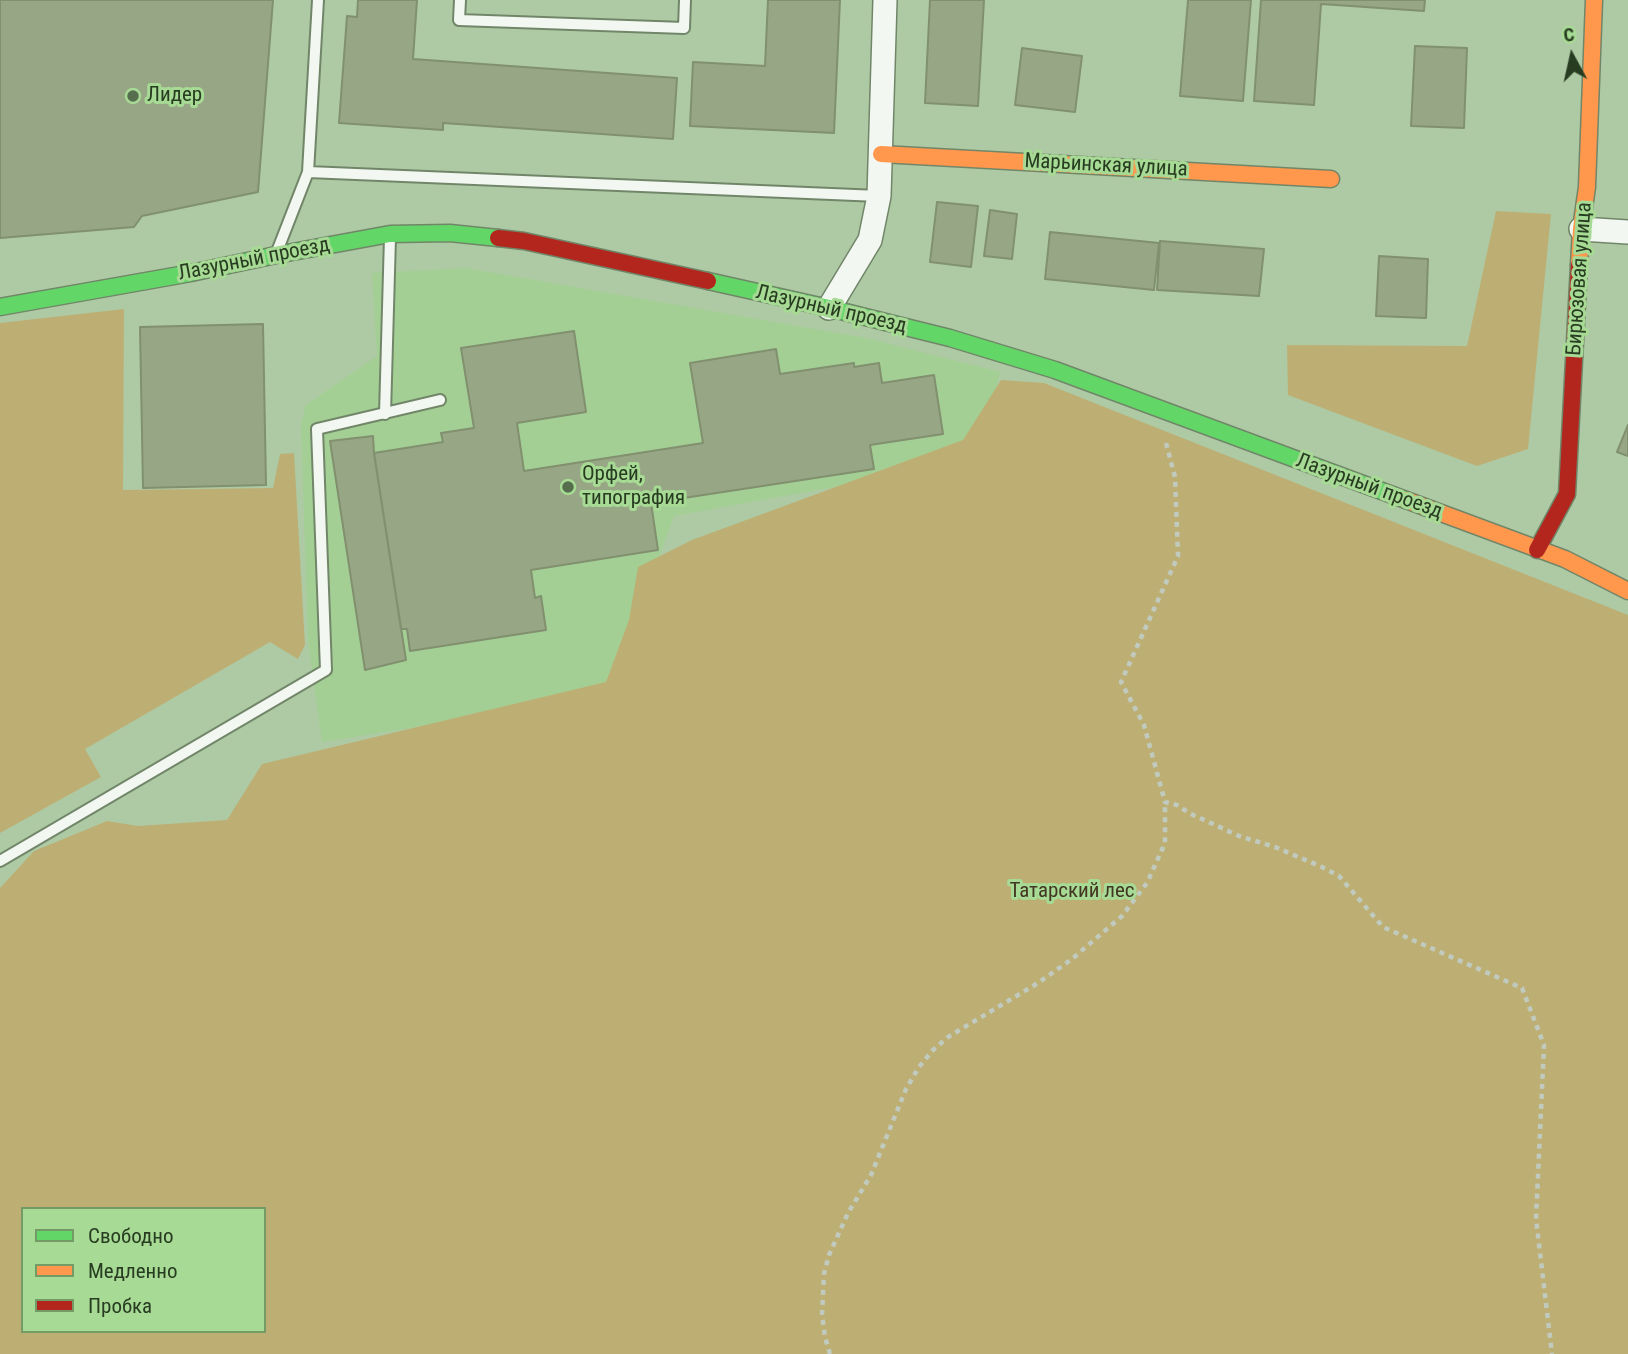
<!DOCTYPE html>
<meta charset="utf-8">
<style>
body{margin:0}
#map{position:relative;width:1628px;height:1354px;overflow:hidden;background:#aecaa4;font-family:"Roboto Condensed",sans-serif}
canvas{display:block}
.legend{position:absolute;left:21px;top:1207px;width:245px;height:126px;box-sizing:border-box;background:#a7da94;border:2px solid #749b66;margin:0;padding:9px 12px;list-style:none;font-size:21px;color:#273c20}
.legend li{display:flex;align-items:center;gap:14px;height:35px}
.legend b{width:35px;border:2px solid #749b66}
.north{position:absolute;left:1537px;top:21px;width:70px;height:70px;-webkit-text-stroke:5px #a7da94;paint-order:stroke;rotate:352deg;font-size:19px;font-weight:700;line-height:28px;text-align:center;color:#273c20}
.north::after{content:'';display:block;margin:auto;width:24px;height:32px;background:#273c20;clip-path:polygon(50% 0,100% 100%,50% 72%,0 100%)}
</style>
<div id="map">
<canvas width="1628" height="1354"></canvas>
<ul class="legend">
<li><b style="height:9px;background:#63d668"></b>Свободно</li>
<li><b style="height:9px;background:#ff974d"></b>Медленно</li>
<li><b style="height:9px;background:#b3261e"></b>Пробка</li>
</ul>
<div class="north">С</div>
</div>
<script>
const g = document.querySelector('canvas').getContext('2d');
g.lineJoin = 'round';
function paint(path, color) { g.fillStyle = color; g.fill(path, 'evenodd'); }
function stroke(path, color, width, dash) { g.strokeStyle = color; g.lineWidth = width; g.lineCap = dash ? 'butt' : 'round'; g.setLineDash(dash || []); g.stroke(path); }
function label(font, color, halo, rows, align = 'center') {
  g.font = font + ' "Roboto Condensed",sans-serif'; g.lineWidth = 6; g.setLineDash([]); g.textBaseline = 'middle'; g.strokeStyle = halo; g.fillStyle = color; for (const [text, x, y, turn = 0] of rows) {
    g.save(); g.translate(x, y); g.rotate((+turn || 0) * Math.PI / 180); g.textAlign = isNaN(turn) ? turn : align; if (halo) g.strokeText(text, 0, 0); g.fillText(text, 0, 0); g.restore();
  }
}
const built = new Path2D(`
 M466,268L866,338L1000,372L978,461L674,516L607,697L322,742L308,640L301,424L306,405L377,356L372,273Z`);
const green = new Path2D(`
 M1496,211L1551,214L1528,449L1477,466L1288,395L1287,345L1467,346Z
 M124,309L123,490L273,488L280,454L294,453L305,645L298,659L270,642L85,749L101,777L0,833V323Z
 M1001,380L1044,383L1628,615V1354H0V888L34,851L107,821L138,826L227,820L262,764L606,682L629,620L638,567L692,540L963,440ZM23,1209H264V1331H23Z`);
const building = new Path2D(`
 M0,0H273L258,192L142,216L134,227L0,238Z
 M358,0H417L413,59L677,78L673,139L443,123V130L339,123L347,16L357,17Z
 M768,0H840L834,133L690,126L693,62L765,66Z
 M930,0H984L978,106L925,103Z
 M1188,0H1251L1243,101L1180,96Z
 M1261,0H1425L1424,11L1321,4L1314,105L1254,101Z
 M1415,46L1467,48L1464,128L1411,126Z
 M1022,48L1082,56L1075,112L1015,105Z
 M937,202L978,206L971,267L930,262Z
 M990,210L1017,214L1012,259L984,256Z
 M1050,232L1159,243L1154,290L1045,279Z
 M1160,241L1264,249L1259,296L1157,290Z
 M1379,256L1428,259L1426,318L1376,316Z
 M263,324L266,485L143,488L140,327Z
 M574,331L586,412L517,423L524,471L703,443L690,363L776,349L780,374L854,363V367L879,363L882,383L934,375L943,434L870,445L874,469L651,503L658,550L531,570L535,598L541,596L546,630L410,651L407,629H401L374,453L443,442L441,433L474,428L461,348Z
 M1628,425V456L1617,452Z
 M373,436L374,453L406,660L365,670L330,441Z`);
const path = new Path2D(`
 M1166,443L1175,477L1178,556L1121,682L1144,725L1165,802L1177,805L1189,813L1239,836L1275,847L1322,867L1339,876L1383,927L1522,988L1544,1045L1536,1219L1552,1354
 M830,1354L825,1337L822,1315L824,1274L829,1255L848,1213L871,1175L906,1089L919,1067L932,1051L948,1037L1038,983L1072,959L1122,916L1147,883L1165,843V802`);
const lane = new Path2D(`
 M460,0L459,20L684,28L685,0
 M308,172L879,196
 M278,249L308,172L318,0
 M385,414L390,237
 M0,861L326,670L317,429L440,400`);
const street = new Path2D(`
 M1581,229L1628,232
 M829,308L870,240L879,196L885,0`);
const fast = new Path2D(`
 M708,281L829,308L950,338L1055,370L1406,500
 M0,307L191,273L276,255L390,234L450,233L498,238`);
const slow = new Path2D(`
 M881,154L1331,179
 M1579,265L1581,229L1587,187L1594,0
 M1406,500L1565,559L1628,591`);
const jam = new Path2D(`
 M498,238L524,241L708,281
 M1537,550L1567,494L1579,265`);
const markers = [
 [133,96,7,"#566e4e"],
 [568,487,7,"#566e4e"]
];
const poiNames = [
 ["Лидер",147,96],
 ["Орфей,",582,475],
 ["типография",582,499]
];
const streetNames = [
 ["Марьинская улица",1106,166,3],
 ["Лазурный проезд",254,260,-11],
 ["Бирюзовая улица",1580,279,-86],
 ["Лазурный проезд",831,310,13],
 ["Лазурный проезд",1369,487,20]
];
const parkNames = [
 ["Татарский лес",1072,892]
];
paint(built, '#a4cf94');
paint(green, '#bdaf74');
paint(building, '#97a685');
stroke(building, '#81906f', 2);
stroke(lane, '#718669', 14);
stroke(street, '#718669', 26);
stroke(fast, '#718669', 19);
stroke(slow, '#718669', 19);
stroke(jam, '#718669', 19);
stroke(path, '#c1cabe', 4.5, [5, 5]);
stroke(lane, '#f3f7f1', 10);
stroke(street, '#f3f7f1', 23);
stroke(fast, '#63d668', 16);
stroke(slow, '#ff974d', 16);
stroke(jam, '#b3261e', 16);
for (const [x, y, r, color] of markers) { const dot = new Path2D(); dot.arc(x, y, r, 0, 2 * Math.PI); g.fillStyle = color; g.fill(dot); stroke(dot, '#a7da94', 2.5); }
label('21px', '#273c20', '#a7da94', poiNames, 'left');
label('21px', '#273c20', '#a7da94', streetNames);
label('21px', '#433622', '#a7da94', parkNames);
</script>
